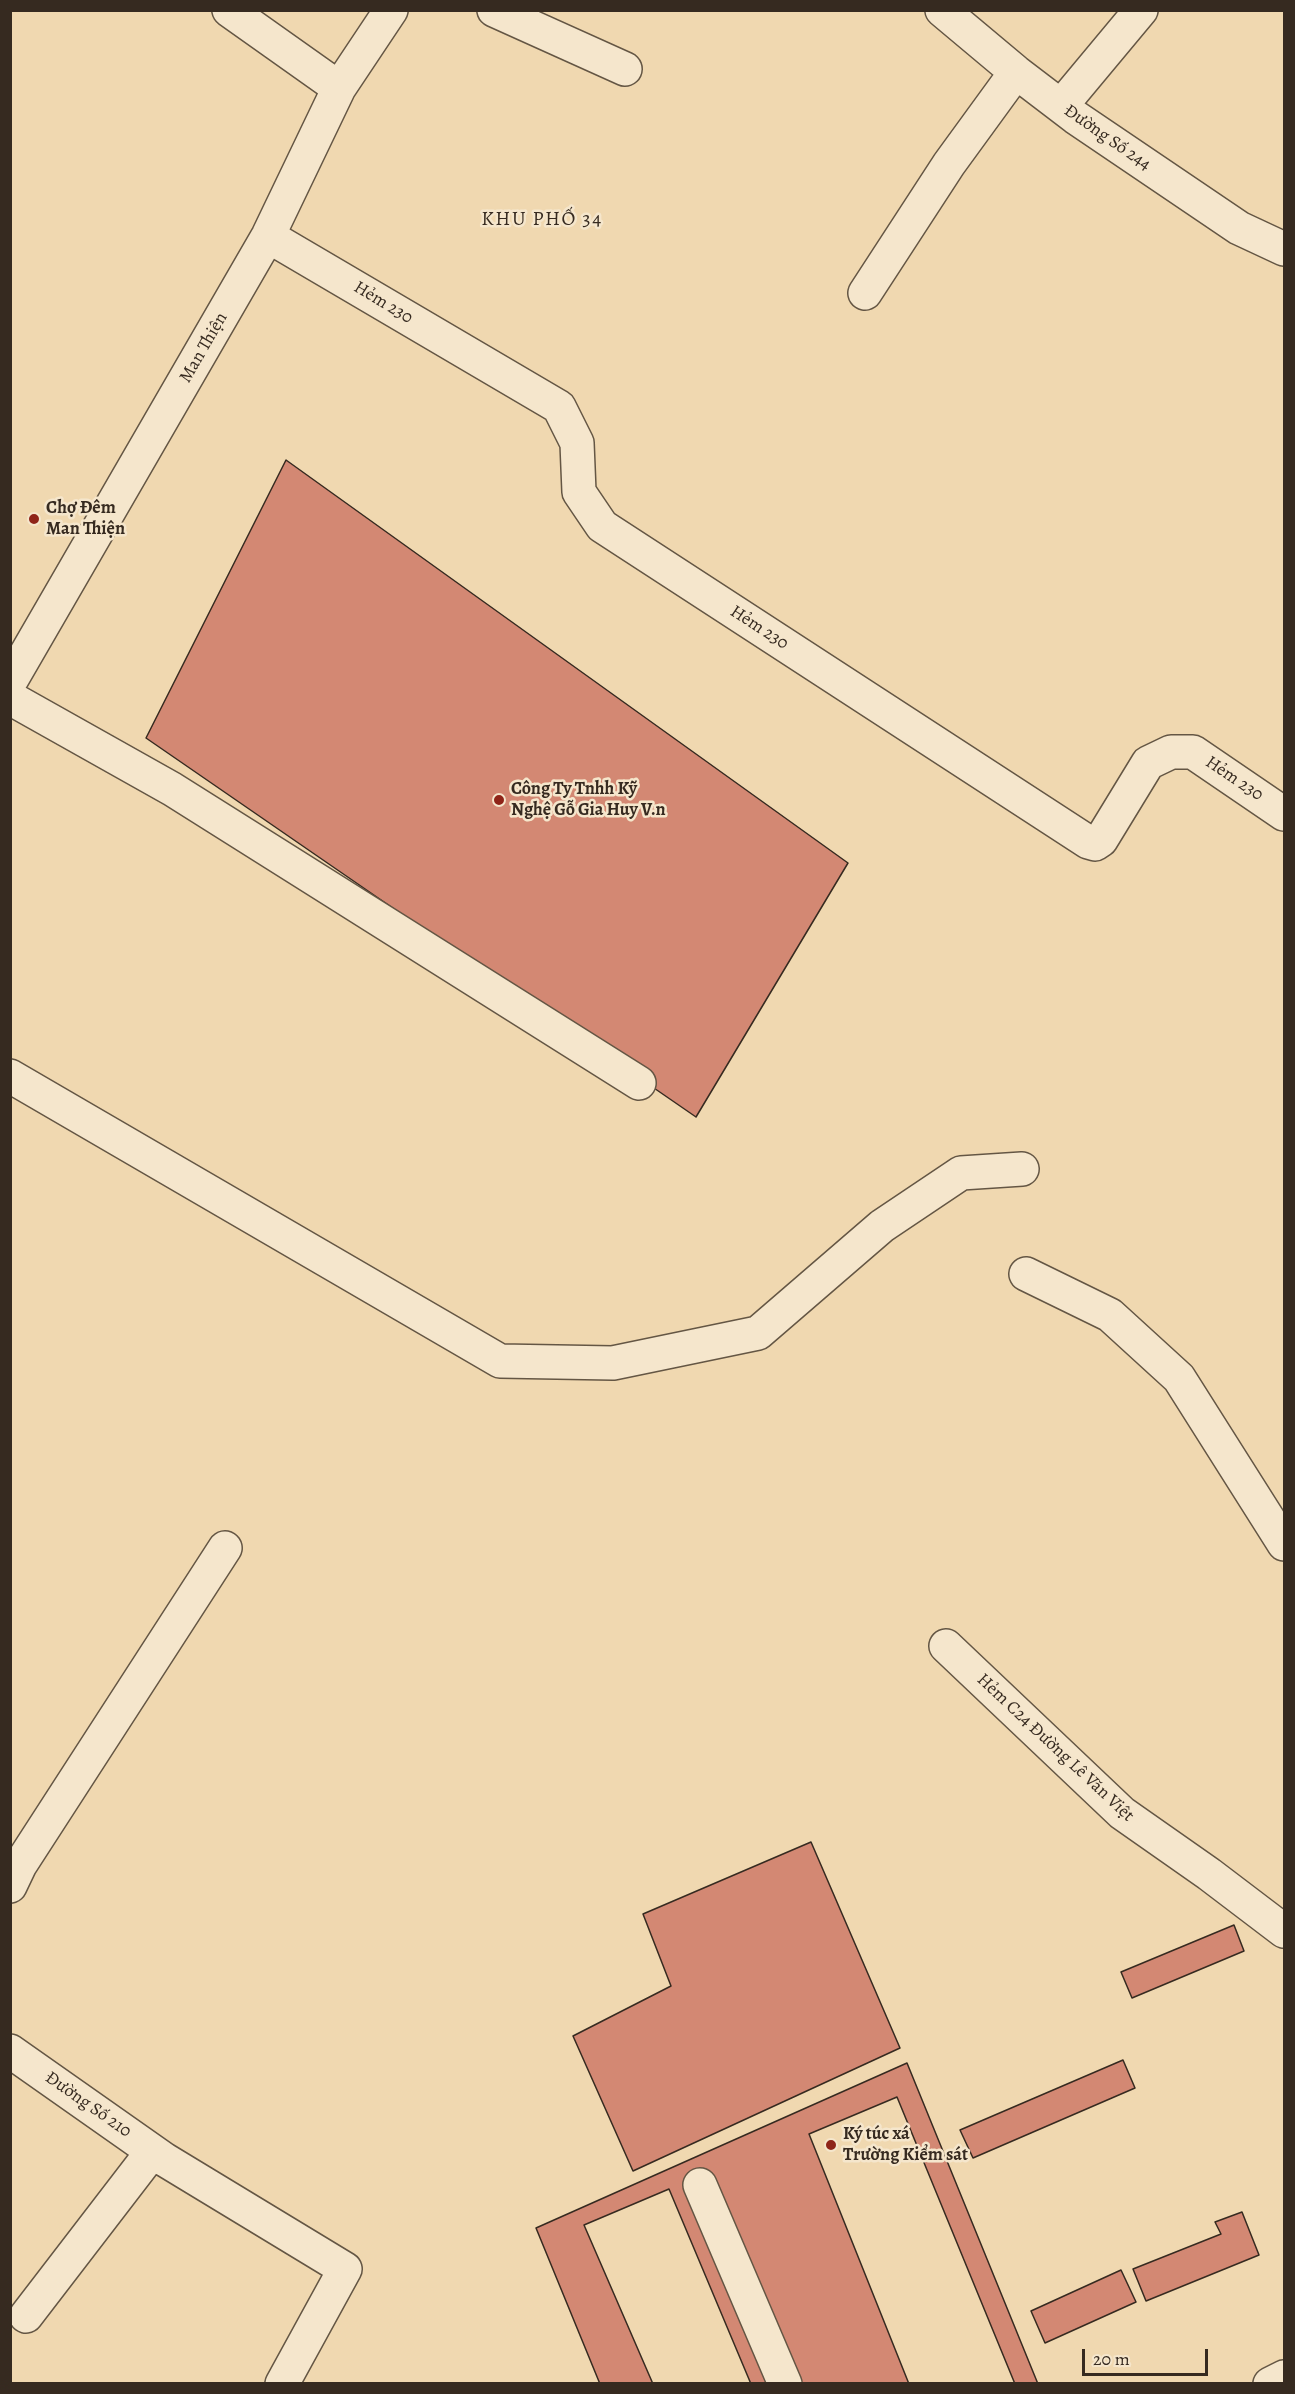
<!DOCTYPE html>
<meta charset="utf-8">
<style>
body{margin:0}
#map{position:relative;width:1295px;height:2394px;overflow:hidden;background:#f0d8b0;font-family:Alegreya,serif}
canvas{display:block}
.frame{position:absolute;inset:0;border:12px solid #362a20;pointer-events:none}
.scale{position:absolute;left:1082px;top:2349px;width:126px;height:27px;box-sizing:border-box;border:3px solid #362a20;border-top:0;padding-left:8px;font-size:18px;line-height:21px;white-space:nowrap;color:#362a20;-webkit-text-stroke:4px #f5e6cc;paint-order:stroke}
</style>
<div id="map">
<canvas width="1295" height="2394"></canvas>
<div class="frame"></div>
<div class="scale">20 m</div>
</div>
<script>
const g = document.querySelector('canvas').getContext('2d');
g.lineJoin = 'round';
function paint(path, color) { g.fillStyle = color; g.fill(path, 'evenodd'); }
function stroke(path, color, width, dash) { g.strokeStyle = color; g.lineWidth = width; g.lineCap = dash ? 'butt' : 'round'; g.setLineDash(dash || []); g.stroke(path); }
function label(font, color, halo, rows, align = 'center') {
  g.font = font + ' Alegreya,serif'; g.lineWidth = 5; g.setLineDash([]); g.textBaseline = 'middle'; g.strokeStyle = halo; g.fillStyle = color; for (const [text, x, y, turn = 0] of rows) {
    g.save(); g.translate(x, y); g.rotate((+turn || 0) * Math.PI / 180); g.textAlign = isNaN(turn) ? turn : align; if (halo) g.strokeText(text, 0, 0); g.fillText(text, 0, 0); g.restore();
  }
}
const building = new Path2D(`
 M286,460L848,863L696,1117L146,738Z
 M811,1842L900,2048L633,2171L573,2036L671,1986L643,1914Z
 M1234,1925L1244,1951L1132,1998L1121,1972Z
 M1123,2060L1135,2088L973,2158L960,2130Z
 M907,2063L1038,2384H600L536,2228Z
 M897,2097L1015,2384H909L809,2134Z
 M669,2189L751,2384H653L584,2225Z
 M1242,2212L1259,2255L1146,2301L1133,2269L1221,2234L1215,2222Z
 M1121,2270L1136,2302L1045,2343L1031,2311Z`);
const minor = new Path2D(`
 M229,10L339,88
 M494,10L625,69
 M942,10L1016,72L1075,117L1239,228L1284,249
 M1061,106L1141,10
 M268,236L559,407L577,443L579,492L602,526L1088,842L1095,844L1101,840L1148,763L1171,752H1193L1284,814
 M865,293L949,164L1016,72
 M10,682L268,236L339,88L391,10
 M10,698L172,789L639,1083
 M10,1076L500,1361L613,1363L758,1333L882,1226L961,1173L1022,1169
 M1026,1274L1110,1315L1179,1378L1284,1544
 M946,1646L1122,1813L1209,1874L1284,1931
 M10,1886L20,1865L225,1548
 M10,2051L165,2160
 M700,2185L785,2384
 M26,2316L152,2152L345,2269L282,2384
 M1270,2384L1284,2377`);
const markers = [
 [34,519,6,"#8f2418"],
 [499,800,6,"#8f2418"],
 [831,2145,6,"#8f2418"]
];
const streetNames = [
 ["Đường Số 244",1107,138,35],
 ["Hẻm 230",383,303,31],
 ["Man Thiện",204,348,-60],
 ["Hẻm 230",759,628,33],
 ["Hẻm 230",1234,779,34],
 ["Hẻm C24 Đường Lê Văn Việt",1055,1748,43],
 ["Đường Số 210",88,2105,35]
];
const poiNames = [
 ["Chợ Đêm",46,509],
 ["Man Thiện",46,530],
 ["Công Ty Tnhh Kỹ",511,790],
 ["Nghệ Gỗ Gia Huy V.n",511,811],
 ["Ký túc xá",843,2135],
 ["Trường Kiểm sát",843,2156]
];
const neighbourhoodNames = [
 ["KHU PHỐ 34",542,220]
];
paint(building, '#d38873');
stroke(building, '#362a20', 1.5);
stroke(minor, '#645644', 36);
stroke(minor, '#f5e6cc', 33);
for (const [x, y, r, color] of markers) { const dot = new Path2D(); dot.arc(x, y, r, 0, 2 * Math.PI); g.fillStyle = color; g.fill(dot); stroke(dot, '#f5e6cc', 2); }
label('18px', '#362a20', '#f5e6cc', streetNames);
label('bold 18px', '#362a20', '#f5e6cc', poiNames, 'left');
g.letterSpacing = '1.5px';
label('20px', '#362a20', '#f5e6cc', neighbourhoodNames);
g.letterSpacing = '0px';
</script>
